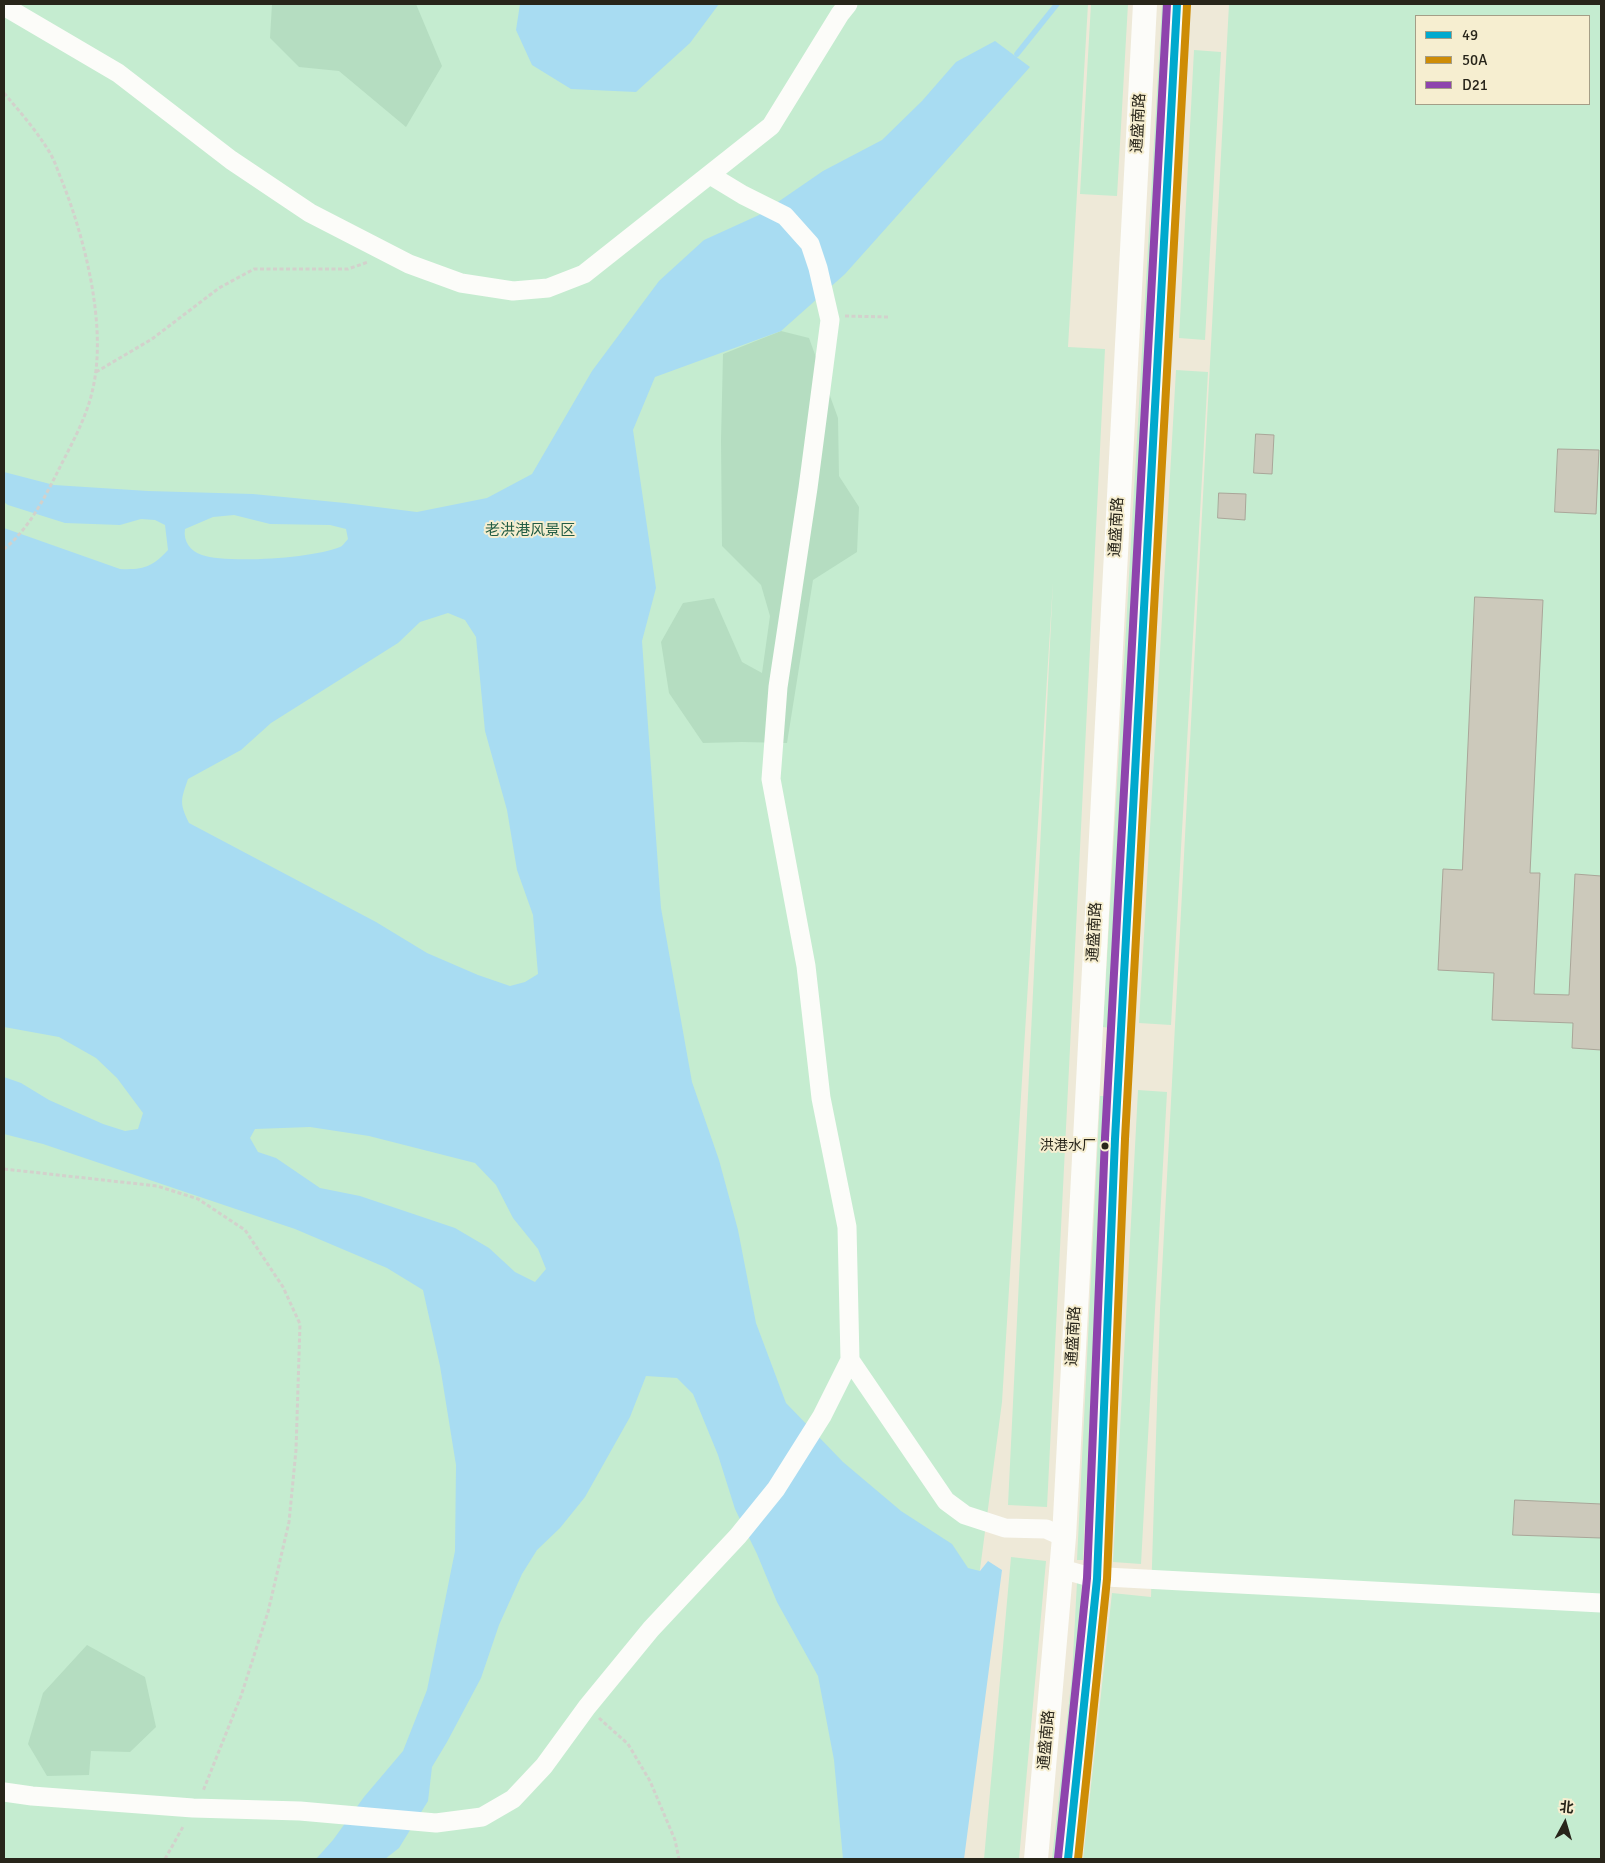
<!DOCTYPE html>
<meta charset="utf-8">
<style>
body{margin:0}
#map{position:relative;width:1605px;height:1863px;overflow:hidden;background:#eee9d8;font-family:Signika,"Noto Sans SC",sans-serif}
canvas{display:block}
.frame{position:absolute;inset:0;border:5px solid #28251a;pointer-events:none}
.legend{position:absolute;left:1415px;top:15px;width:175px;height:90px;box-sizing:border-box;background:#f6eed0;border:1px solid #a49e87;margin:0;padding:6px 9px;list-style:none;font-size:15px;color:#28251a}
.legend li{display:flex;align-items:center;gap:10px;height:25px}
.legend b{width:25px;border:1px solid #a49e87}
.north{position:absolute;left:1540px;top:1798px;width:50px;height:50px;-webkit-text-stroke:4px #f6eed0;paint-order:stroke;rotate:6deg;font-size:14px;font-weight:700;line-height:20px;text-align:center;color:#28251a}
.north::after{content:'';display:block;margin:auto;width:18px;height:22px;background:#28251a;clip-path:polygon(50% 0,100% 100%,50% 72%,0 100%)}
</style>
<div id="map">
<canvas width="1605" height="1863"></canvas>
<div class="frame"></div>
<ul class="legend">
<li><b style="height:6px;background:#00a9ce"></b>49</li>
<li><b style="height:6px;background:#ce8c05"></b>50A</li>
<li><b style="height:6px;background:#8e44ad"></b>D21</li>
</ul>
<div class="north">北</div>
</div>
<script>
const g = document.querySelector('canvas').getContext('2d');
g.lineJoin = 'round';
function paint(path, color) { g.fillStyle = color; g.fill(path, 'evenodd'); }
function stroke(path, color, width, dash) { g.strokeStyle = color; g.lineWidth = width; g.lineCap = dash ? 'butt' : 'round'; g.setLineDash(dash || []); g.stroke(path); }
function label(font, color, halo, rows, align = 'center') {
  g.font = font + ' Signika,"Noto Sans SC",sans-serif'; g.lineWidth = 4; g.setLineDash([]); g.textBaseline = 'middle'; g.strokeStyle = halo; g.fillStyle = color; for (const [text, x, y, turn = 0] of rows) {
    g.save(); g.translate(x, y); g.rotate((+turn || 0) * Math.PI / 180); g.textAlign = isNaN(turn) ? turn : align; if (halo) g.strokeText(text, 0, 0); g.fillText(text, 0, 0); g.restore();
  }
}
const green = new Path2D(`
 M4,4H1088L1068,347L1105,349L1047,1507L1008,1505L1053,582L1002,1402L942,1859H4Z
 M1091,4H1128L1117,196L1080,194Z
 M1162,4H1168L1110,1028L1103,1027Z
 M1229,4H1601V1859H1083L1112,1593L1151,1597L1160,1309ZM1416,16H1589V104H1416Z
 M1194,50L1221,52L1205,340L1179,338Z
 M1176,370L1208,372L1171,1025L1139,1023Z
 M1138,1090L1167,1092L1141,1564L1113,1562Z
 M1100,1096H1105L1083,1560H1077Z
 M1011,1557L1046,1561L1019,1859H984Z
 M1077,1582H1082L1077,1675L1058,1859H1052L1072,1675Z`);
const forest = new Path2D(`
 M272,4H416L442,66L406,127L339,71L299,67L270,38Z
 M781,331L809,338L838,418L839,476L859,507L857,552L813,580L787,743L742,742L703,743L669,693L661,642L683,603L714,598L742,662L762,673L770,616L761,585L722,546L721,440L723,354Z
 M87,1645L145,1677L156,1727L130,1752L91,1751L89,1775L47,1776L28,1744L43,1693Z`);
const water = new Path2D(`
 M520,4H719L690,43L636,92L571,89L532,65L516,30Z
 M995,41L1030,67L845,274L781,331L655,377L633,430L656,588L642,641L661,908L692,1082L719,1160L738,1230L756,1323L786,1403L843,1462L901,1511L952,1544L968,1568L980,1571L988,1561L1002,1570L964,1859H843L834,1760L818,1676L777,1602L757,1554L735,1509L718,1455L693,1394L677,1378L646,1376L630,1417L585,1497L560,1528L537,1550L522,1574L499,1625L481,1678L447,1742L432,1767L428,1801L399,1848L385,1859H316L333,1840L364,1797L403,1751L427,1690L455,1551L456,1465L440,1366L423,1290L387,1268L295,1229L43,1144L4,1134V1077L21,1083L49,1100L103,1124L125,1131L138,1129L143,1113L117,1078L96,1058L59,1037L4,1027V528L120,569C144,570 152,567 168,550L165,525L155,520L141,519L120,525L65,523L8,505L4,502V472L54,485L148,491L253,494L345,503L417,512L487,498L532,474L592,371L659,281L704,240L759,215L823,171L882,140L922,101L956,62ZM234,515L270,524L330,525L346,529L348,539C345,542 343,546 340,547C315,558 227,564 202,555C190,551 183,541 185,529L213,517ZM448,613L465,620L476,637L485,731L507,810L517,870L533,915L538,974L525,982L510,986L478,975L427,953L376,922L189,823C179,802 181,800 188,779L241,750L271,723L398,643L420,622ZM310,1127L369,1136L475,1163L496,1185L513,1218L538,1249L546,1269L535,1282L515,1272L489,1248L455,1228L360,1196L320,1188L276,1158L258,1152L250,1138L255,1129Z`);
const stream = new Path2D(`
 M1017,54L1057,4`);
const building = new Path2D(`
 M1256,434L1274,435L1272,474L1254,473Z
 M1558,449L1599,450L1596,514L1555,512Z
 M1219,493L1246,494L1245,520L1218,518Z
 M1475,597L1543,600L1530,873H1540L1534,994L1569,995L1575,874L1601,876V1050L1572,1048L1573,1023L1492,1020L1494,973L1438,970L1443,869L1462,870Z
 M1515,1500L1601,1504V1538L1513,1535Z`);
const path = new Path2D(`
 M4,93C20,112 37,131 50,153C55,161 58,172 62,181C85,239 107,326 93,388C87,417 72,443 59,469C45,497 29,529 4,549
 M845,316L889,317
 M96,372L152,339L219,288L254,269H348L368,262
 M4,1169L157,1186L198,1199L245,1230L283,1287L300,1324L296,1450L289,1522L268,1612L241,1696L203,1791
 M599,1718L628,1744L650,1781L675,1840L679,1859
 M165,1859L184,1825`);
const minor = new Path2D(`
 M4,6L118,73L231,160L310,213L409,264L461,283L513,291L548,288L584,274L771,126L840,14L848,4
 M710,175L743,195L785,216L810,244L818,268L830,320L808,488L778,687L771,779L806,966L821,1098L847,1227L850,1360L946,1501L965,1515L1005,1528L1046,1529L1064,1537
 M1062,1569L1097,1579L1106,1577L1601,1603
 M4,1792L32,1796L193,1808L300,1811L436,1823L482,1817L513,1799L544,1766L587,1707L651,1629L738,1536L776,1489L822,1416L850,1360`);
const major = new Path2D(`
 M1036,1859L1064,1537L1145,4
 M1068,1859L1097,1579L1115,1139L1177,4`);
const bus1 = new Path2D(`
 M1068,1859L1097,1579L1115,1139L1177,4`);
const bus2 = new Path2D(`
 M1078,1859L1107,1579L1125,1139L1187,5`);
const bus3 = new Path2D(`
 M1058,1858L1087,1578L1105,1138L1167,4`);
const markers = [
 [1105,1146,4.5,"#28251a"]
];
const busNames = [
 ["洪港水厂",1096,1146]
];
const streetNames = [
 ["通盛南路",1139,123,-87],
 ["通盛南路",1117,527,-87],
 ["通盛南路",1095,932,-87],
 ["通盛南路",1074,1336,-87],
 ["通盛南路",1047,1740,-85]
];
const parkNames = [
 ["老洪港风景区",530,531]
];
paint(green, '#c5ecd0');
paint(forest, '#b5ddc1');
paint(water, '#a8dcf2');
stroke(stream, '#a8dcf2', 5.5);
paint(building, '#ccc9bb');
stroke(building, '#aaa699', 1);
stroke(path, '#d3d1cc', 3, [4, 2.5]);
stroke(minor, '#fcfcf9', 19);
stroke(major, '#fcfcf9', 24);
stroke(bus1, '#00a9ce', 8);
stroke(bus2, '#ce8c05', 8);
stroke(bus3, '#8e44ad', 8);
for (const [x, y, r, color] of markers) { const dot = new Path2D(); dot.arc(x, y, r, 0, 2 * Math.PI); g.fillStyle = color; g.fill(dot); stroke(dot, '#f6eed0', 2); }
label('14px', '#28251a', '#f6eed0', busNames, 'right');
label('15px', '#28251a', '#f6eed0', streetNames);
label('15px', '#225d45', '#f6eed0', parkNames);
</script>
